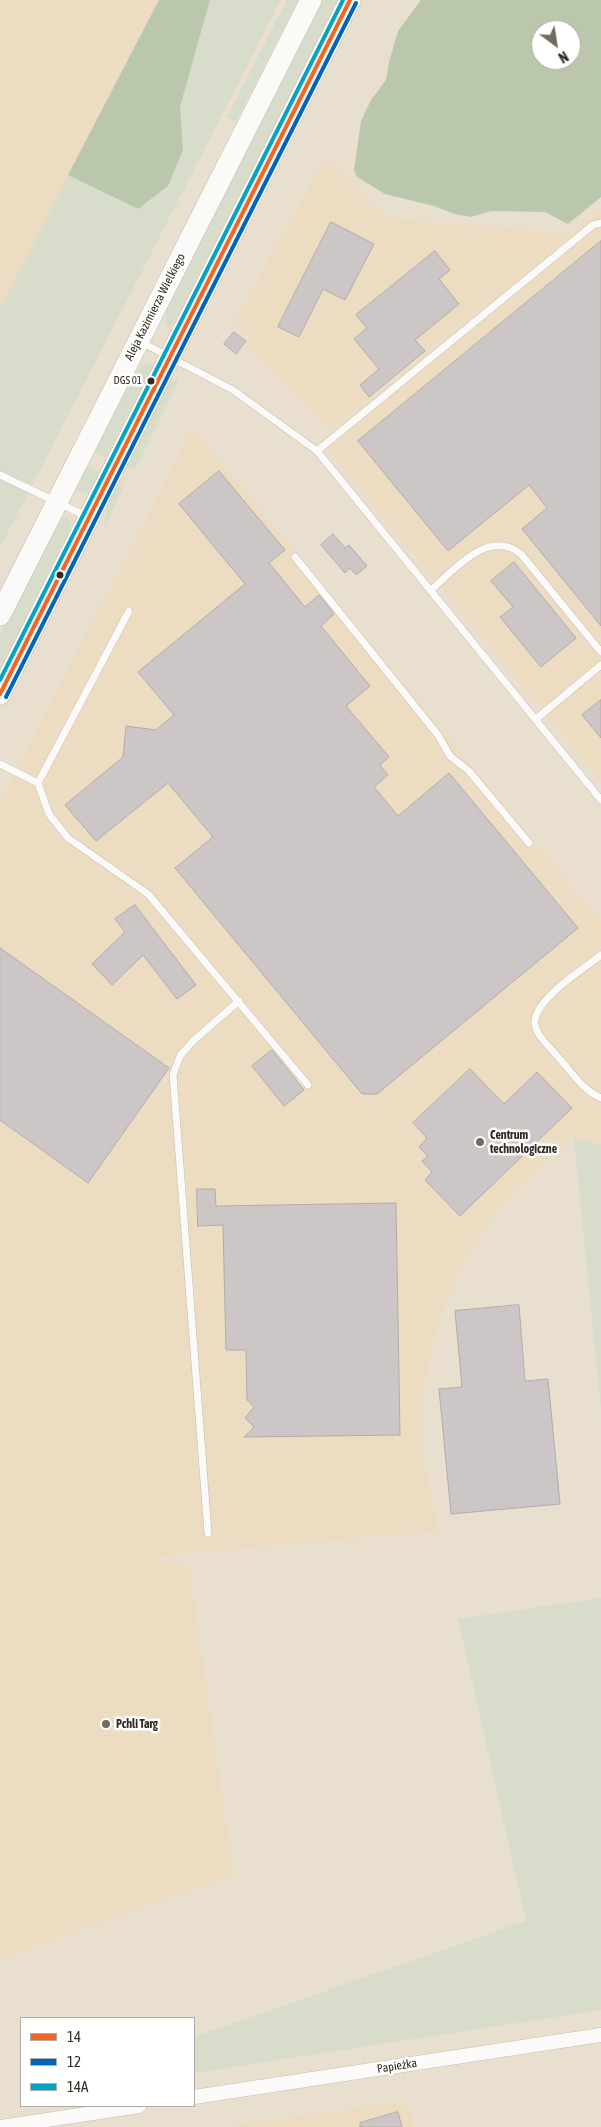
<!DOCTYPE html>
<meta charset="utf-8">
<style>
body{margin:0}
#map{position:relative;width:601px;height:2127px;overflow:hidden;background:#e9dfcf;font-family:"Asap Condensed",sans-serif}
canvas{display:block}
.legend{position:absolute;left:20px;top:2017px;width:175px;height:90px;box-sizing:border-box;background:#fff;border:1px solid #adaba6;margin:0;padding:6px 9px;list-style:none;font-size:15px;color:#322c20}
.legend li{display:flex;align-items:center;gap:10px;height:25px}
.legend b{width:25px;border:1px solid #adaba6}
.north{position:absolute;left:531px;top:20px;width:50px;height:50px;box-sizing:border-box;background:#fff;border:1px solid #adaba6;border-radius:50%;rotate:149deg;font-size:14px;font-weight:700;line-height:20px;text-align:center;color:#322c20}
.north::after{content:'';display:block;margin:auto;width:18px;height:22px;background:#726b5d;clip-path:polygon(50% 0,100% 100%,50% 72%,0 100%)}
</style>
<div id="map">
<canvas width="601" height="2127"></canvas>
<ul class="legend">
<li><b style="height:6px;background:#f26522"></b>14</li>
<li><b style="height:6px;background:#0065bd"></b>12</li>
<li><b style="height:6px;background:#02a3c5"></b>14A</li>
</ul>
<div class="north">N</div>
</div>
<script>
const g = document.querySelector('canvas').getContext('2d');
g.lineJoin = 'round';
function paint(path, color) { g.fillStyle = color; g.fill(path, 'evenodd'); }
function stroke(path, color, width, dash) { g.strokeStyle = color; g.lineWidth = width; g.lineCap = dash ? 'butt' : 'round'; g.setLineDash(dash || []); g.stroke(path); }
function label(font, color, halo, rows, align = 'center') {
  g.font = font + ' "Asap Condensed",sans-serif'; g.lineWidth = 5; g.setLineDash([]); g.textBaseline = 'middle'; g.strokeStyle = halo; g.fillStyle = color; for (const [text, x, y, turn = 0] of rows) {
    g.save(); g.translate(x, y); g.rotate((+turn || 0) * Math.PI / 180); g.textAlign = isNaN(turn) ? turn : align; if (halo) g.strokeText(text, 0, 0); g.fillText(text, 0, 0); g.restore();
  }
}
const built = new Path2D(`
 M0,0H159L0,309Z
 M326,157L372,206L394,219L571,233L601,209V782L321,441L546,253L330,430L244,343L249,337L234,322Z
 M190,433H197L601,922V1145L574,1138L541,1165L514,1191L491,1219L469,1253L454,1283L441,1316L431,1348L425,1383L422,1421L424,1462L438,1531L148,1557L189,1567L234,1875L0,1959V801Z
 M406,2101L414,2127H227Z`);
const green = new Path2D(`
 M210,0H281L0,548V309L68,175L138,209L168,186L183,150L180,107Z
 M287,0H298L236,122L235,120L232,121L231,118H227Z
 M323,0H339L181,310L169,330L166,323L167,308Z
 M152,362L154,364L106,458L94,452L132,377L141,366Z
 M178,379V382L136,467L130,470L126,467L168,384L172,380Z
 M86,466L100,472L92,488L85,494L75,490Z
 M120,484L123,488L104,529C105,517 109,490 120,484Z
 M66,516L71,523L69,532L0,669V635L58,520Z
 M574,1138L601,1145V1411Z
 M601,1598V2010L194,2073V2037L526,1921L458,1619Z`);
const forest = new Path2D(`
 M159,0H210L180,107L183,150L168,186L138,209L68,175Z
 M421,0H601V197L568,224L545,212L491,211L471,217L455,214L434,206L385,194L357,177L354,170L361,121L371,100L386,80L389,62L398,31ZM541,30H571V60H541Z`);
const building = new Path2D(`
 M331,222L374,244L345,300L323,289L299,337L278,327Z
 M601,241V626L522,529L547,508L529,485L448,551L358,441Z
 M435,251L450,270L439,279L459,304L415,340L425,351L369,397L360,385L379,369L354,339L367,328L356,315Z
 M234,332L246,341L236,354L224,344Z
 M219,471L285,550L269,563L305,607L319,595L334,614L321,626L370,686L346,706L389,757L380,765L388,775L374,787L398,816L449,773L578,928L377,1094H362L175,868L213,837L168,783L96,841L65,805L123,757L126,726L156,730L174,715L138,672L245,584L179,504Z
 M333,534L345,548L349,545L367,566L356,575L350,568L345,573L321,545Z
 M514,562L576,638L541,667L500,617L513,607L491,581Z
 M601,700V738L582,715Z
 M135,905L196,985L177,999L143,955L112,985L92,964L125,932L115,919Z
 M0,948L169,1068L88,1183L0,1120Z
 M272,1050L304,1090L284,1106L252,1066Z
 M470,1069L504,1104L537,1072L572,1108L460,1216L425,1180L432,1172L422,1161L428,1156L419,1147L427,1138L413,1123Z
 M197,1189H215L216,1206L396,1203L400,1435L244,1437L254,1427L245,1418L254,1407L247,1400L246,1350H226L223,1225L198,1226Z
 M519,1305L525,1381L548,1379L560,1504L451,1514L439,1389L462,1387L455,1311Z
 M398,2112L402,2127H360V2123Z`);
const lane = new Path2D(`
 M141,342L233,390L317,451L601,800
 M317,451L593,225L601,223
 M0,475L86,516
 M295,557L438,735L450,756L469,771L529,843
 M431,590C454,570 488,528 521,554L601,652
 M129,611L38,783L49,814L68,838L148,894L308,1085
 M536,719L601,665
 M0,764L38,783
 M601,955C584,969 531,1001 535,1025C538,1038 552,1049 560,1059C572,1073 583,1090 601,1098
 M208,1533L173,1075L180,1056L193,1041L239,1001`);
const street = new Path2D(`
 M194,2097L601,2035
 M1,2127L139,2106`);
const primary = new Path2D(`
 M0,615L311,0
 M0,694L350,0`);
const bus1 = new Path2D(`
 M0,694L350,0`);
const bus2 = new Path2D(`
 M6,697L356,3`);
const bus3 = new Path2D(`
 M0,680L343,0`);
const markers = [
 [151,381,4.5,"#322c20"],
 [60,575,4.5,"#322c20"],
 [480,1142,5,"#726b5d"],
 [106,1724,5,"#726b5d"]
];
const busNames = [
 ["DGS 01",142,381]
];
const streetNames = [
 ["Aleja Kazimierza Wielkiego",155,307,-63],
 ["Papieżka",397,2066,-9]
];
const poiNames = [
 ["Centrum",490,1135],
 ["technologiczne",490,1149],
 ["Pchli Targ",116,1724]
];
paint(built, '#ecdcc1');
paint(green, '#d7ddca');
paint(forest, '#bac7ac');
paint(building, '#cdc6c6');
stroke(building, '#b2acaa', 1);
stroke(lane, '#c3bcaf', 8);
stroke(street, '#c3bcaf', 15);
stroke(primary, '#c3bcaf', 22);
stroke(lane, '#fcfaf8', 7);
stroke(street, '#fcfaf8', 14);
stroke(primary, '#fcfaf8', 21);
stroke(bus1, '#f26522', 4);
stroke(bus2, '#0065bd', 4);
stroke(bus3, '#02a3c5', 4);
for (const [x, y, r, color] of markers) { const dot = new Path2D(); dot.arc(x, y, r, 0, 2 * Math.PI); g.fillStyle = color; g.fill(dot); stroke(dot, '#fff', 2); }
label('11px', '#322c20', '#fff', busNames, 'right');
label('12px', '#322c20', '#fff', streetNames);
label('bold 12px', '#322c20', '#fff', poiNames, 'left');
</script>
